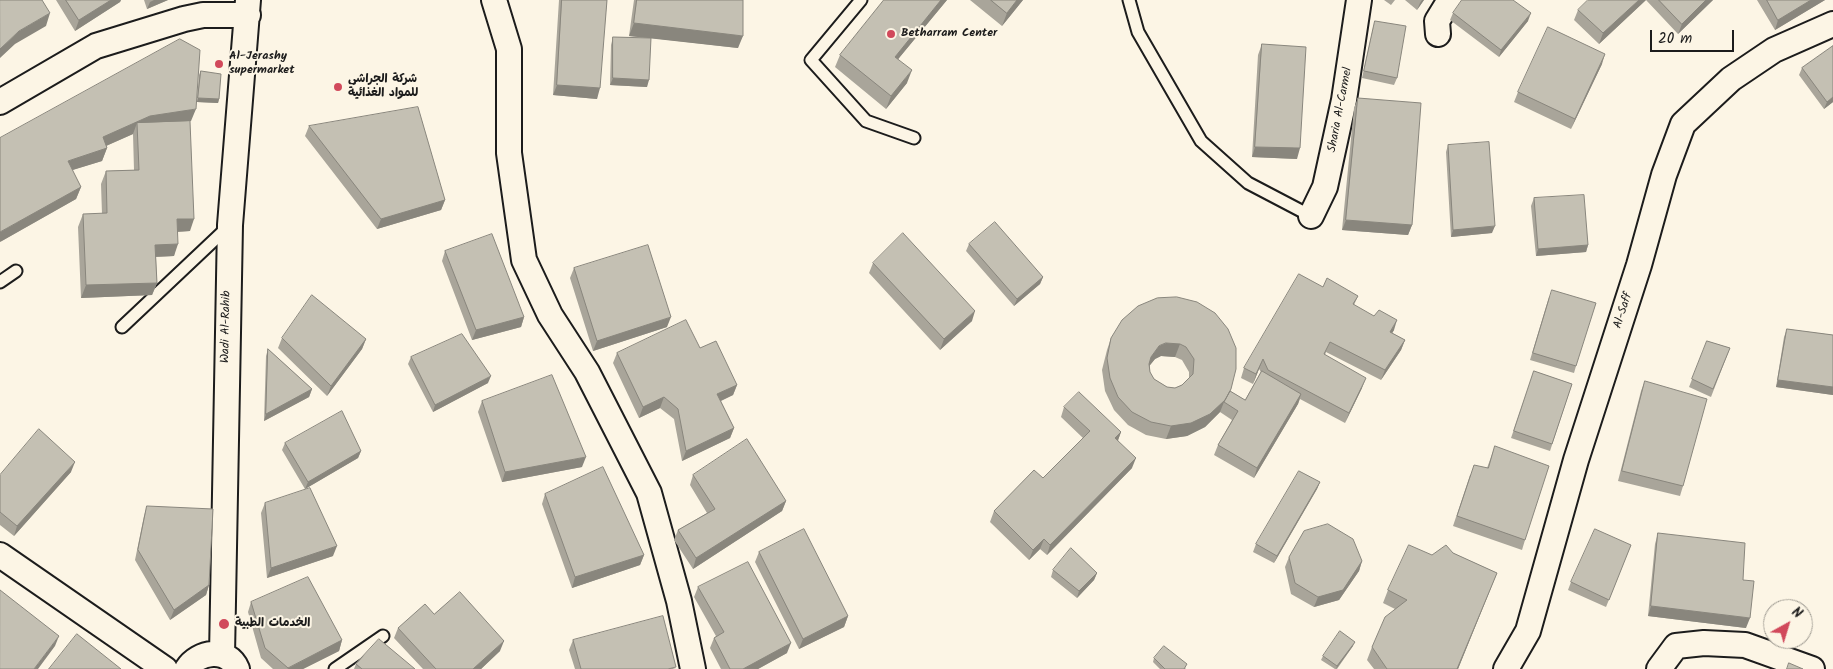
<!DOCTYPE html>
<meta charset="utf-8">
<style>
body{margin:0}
#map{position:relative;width:1833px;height:669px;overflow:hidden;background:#fcf5e5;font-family:Kalam,sans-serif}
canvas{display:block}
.north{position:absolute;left:1763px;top:599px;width:50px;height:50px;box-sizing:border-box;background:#fcf5e5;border:1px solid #a29e95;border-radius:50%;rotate:39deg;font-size:14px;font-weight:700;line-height:20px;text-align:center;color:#1c1c1c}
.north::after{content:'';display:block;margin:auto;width:18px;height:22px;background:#d1495b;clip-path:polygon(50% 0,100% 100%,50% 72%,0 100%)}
.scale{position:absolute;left:1650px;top:30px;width:84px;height:22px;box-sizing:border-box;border:2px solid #1c1c1c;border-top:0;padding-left:6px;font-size:15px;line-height:18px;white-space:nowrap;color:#1c1c1c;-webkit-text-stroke:4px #fcf5e5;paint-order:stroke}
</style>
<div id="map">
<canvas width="1833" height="669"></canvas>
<div class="north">N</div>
<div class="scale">20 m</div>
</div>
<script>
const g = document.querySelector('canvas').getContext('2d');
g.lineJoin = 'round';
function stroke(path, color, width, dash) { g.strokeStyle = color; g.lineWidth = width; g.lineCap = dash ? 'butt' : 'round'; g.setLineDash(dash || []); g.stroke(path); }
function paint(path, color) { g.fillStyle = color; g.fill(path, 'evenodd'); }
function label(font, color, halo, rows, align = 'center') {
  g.font = font + ' Kalam,"Playpen Sans Arabic",sans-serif'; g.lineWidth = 4; g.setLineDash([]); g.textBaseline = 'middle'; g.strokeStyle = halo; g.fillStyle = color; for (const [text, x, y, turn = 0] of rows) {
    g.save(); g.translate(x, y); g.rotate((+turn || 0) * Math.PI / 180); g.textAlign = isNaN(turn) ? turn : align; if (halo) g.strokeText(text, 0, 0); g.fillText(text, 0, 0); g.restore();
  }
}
const lane = new Path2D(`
 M861,0L811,60L866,121L914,138
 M1129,0L1138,32L1201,141L1248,183L1311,216
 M0,282L16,271
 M122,327L228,227
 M335,669L383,636`);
const street = new Path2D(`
 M494,0L509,49V153L524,260L550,315L587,372L649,493L679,601L693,669
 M1438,34L1437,21L1450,0
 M0,102L96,46L184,19L203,15H248
 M1311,216L1325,187L1344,100L1359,0
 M0,555L165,669
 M222,655L230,225L248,0
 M187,669C198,651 228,647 237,669
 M1506,669L1528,631L1576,460L1639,265L1664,175L1683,124L1731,79L1774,50L1833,24
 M1659,669L1676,646L1704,643L1745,645L1812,669`);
const wall = new Path2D(`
 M56,0H121L120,2L75,31Z
 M144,0H168L147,9Z
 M559,0H607L597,99L553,95Z
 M634,0H743L738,48L651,38L647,87L610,85L611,45L613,37L649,38L629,36Z
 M884,0H947L898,59L907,83L886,109L835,67L840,55Z
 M970,0H1023L1002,26Z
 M1384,0H1395L1391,5Z
 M1405,0H1424L1417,10Z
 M1646,0H1713L1678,34Z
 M1646,0L1599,44L1574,20L1578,10Z
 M1757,0H1825L1775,30Z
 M1453,13L1528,21L1499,57L1450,20Z
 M1375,21L1397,78L1394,85L1362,78L1373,28Z
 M180,39L191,121H190V231L178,232L174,256L156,257L157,283L152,295L81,298L78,227L83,214H102L101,184L106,171L134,170L133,134L106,146L107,148L102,161L72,170L81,187L76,199L0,242Z
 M1262,44L1297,159L1252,157L1258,55Z
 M1833,46V102L1824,109L1799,75L1802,68Z
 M1602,64L1571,129L1514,102L1518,92Z
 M201,71L219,99L218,103L197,102L199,75Z
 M1358,98L1412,225L1408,235L1342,230L1354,108Z
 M309,126L445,200L441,210L377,229L305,136Z
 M1448,145L1492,233L1451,237L1446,152Z
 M1534,198L1588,245L1586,252L1536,256L1531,206Z
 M969,244L1043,277L1040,284L1014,306L966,251Z
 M445,251L524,317L521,327L472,340L442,261Z
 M873,263L972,321L940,350L869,273Z
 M574,268L667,327L593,351L570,278Z
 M1323,287L1358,296L1354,305L1394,330L1392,333L1405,340L1401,350L1381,380L1326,352L1325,355L1362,388L1345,423L1300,399L1298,404L1254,478L1214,455L1218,445L1232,420L1220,412L1205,427L1187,436L1166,439L1146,435L1128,425L1114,410L1105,391L1102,370L1107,350L1111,338L1157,298L1230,391L1245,400L1261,372L1259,369L1253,384L1241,378L1244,368ZM1161,356L1175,357L1182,360L1189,372V378L1182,385L1175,388L1167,387L1154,379L1150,372V365L1155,359Z
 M1549,297L1576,366L1574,373L1530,360Z
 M1787,329L1833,335V395L1776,387L1784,337Z
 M282,338L366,339L362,349L327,396L278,348Z
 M1707,341L1730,348L1711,397L1689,387Z
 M700,348L737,385L733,395L721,401L734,428L730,438L682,461L674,419L660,408L639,418L613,363L617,353Z
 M268,349L312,389L309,397L264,421L266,356Z
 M411,357L488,383L433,412L408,364Z
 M1534,371L1572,384L1550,451L1511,438Z
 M1645,381L1683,486L1680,496L1618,481L1641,391Z
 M482,401L582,467L502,482L478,412Z
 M1064,407L1121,432L1118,440L1132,468L1047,555L1040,549L1029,560L990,522L994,511L1043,478L1083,438L1061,417Z
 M285,443L361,451L358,458L305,489L282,450Z
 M1495,446L1525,540L1522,550L1453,526L1470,475L1487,468Z
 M71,472L14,536L0,525V475Z
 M693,475L786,501L782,511L693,569L674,540L678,530L707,513L690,485Z
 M1320,482L1317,489L1274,563L1253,552L1256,544Z
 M545,494L644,555L640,565L572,588L542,504Z
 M265,503L333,556L267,578L261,513Z
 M147,506L209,585L206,595L170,620L135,560L144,516Z
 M1658,533L1743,580L1746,628L1648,616L1655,544Z
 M1631,545L1606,607L1568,590L1571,582Z
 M759,552L848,616L844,627L799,649L755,562Z
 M1453,553L1497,573L1458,669H1374L1367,660L1372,647L1395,609L1383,603L1388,590L1432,555Z
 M1289,557L1362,561L1359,571L1339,600L1314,607L1291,594L1285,567Z
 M1053,570L1097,573L1094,580L1077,598L1051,577Z
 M698,587L787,653L758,669H721L710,648L714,638L716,636L694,597Z
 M251,602L342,640L339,651L303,669H273L261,658L248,612Z
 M434,614L500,651L481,669H423L394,638L398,628Z
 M573,640L676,669H575L569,650Z
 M1353,646L1337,669H1335L1321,660L1323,656Z
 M1154,658L1186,668L1185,669H1160L1153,662Z
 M356,664L415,669H354Z`);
const shadedWall = new Path2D(`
 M111,0H121L120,2L75,31L79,20Z
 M154,0H168L147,9L150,2Z
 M941,0H947L890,69L895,57Z
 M1017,0H1023L1002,26L1007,13Z
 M1422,0H1424L1417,10L1420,3Z
 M1639,0H1646L1599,44L1603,33Z
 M1706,0H1713L1678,34L1682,24Z
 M1811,0H1825L1775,30L1778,20Z
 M50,13L46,26L15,44L0,58V49L19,31Z
 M1531,13L1528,21L1499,57L1501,50Z
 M634,23L743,36L738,48L629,36Z
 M1605,54L1602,64L1571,129L1575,119Z
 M912,70L907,83L886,109L891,96Z
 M613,78L649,80L647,87L610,85Z
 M557,85L600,88L597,99L553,95Z
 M1833,97V102L1824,109L1827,102Z
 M198,98L219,99L218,103L197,102Z
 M196,109L191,121L145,129L137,123L133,134L99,149L103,137L150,116Z
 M1255,147L1300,148L1297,159L1252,157Z
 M107,148L102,161L63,173L68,161Z
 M81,187L76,199L0,242V232Z
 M445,200L441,210L377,229L381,219Z
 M177,219H194L190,231L172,232Z
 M1346,220L1412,225L1408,235L1342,230Z
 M1495,226L1492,233L1451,237L1453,230Z
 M178,244L174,256L151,257L155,245Z
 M1588,245L1586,252L1536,256L1538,249Z
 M1043,277L1040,284L1014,306L1017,299Z
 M157,283L152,295L81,298L86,285Z
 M975,311L972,321L940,350L944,339Z
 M524,317L521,327L472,340L476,330Z
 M671,317L667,327L593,351L597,341Z
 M1397,320L1394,330L1387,342L1390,332Z
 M366,339L362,349L327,396L331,386Z
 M1405,340L1401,350L1381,380L1385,370Z
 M1166,343L1180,344L1175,357L1161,356L1155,359L1146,370L1151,357L1159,346Z
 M1263,359L1253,384L1256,374Z
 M491,376L488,383L433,412L435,405Z
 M1366,378L1362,388L1345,423L1349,413Z
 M1778,380L1833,387V395L1776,387Z
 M737,385L733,395L714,404L717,394Z
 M312,389L309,397L264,421L266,414Z
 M1231,389L1226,401L1224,402L1220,412L1205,427L1187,436L1166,439L1171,426Z
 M1301,394L1298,404L1254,478L1257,468Z
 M664,397L660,408L639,418L643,407Z
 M734,428L730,438L682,461L686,451Z
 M1121,432L1117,443L1115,438Z
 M361,451L358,458L305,489L308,482Z
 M586,457L582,467L502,482L505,472Z
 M1136,458L1132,468L1047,555L1050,545Z
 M75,462L71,472L14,536L17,526Z
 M1320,482L1317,489L1274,563L1277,556Z
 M786,501L782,511L693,569L696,558Z
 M1044,539L1040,549L1029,560L1033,550Z
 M337,546L333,556L267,578L271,568Z
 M644,555L640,565L572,588L575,577Z
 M1362,561L1359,571L1339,600L1314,607L1318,597Z
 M1097,573L1094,580L1077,598L1079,591Z
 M1497,573L1458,669H1457Z
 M209,585L206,595L170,620L174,610Z
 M1651,606L1750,618L1746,628L1648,616Z
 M848,616L844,627L799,649L803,639Z
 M59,636L55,646L38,669H34Z
 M342,640L339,651L303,669H287Z
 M504,641L500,651L481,669H473Z
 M1355,642L1353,646L1336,669L1337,666Z
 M791,643L787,653L758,669H743Z`);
const building = new Path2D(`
 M0,0H42L50,13L19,31L0,49Z
 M66,0H111L79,20Z
 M562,0H607L600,88L557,85Z
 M637,0H743V36L634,23Z
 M884,0H941L895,57L912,70L891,96L840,55Z
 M991,0H1017L1007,13Z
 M1462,0H1513L1531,13L1501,50L1453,13Z
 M1588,0H1639L1603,33L1578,10Z
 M1659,0H1706L1682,24Z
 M1767,0H1811L1778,20Z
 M1375,21L1406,26L1397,78L1364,71Z
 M1548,27L1605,54L1575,119L1518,92Z
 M613,37L651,38L649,80L613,78Z
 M180,39L200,50L196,109L150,116L103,137L107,148L68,161L81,187L0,232V138Z
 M1262,44L1306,47L1300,148L1255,147Z
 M1833,46V97L1827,102L1802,68Z
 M201,71L221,74L219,99L198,98Z
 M1358,98L1421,103L1412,225L1346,220Z
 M418,107L445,200L381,219L309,126Z
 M190,121L194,219H177L178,244L155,245L157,283L86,285L83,214L107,213L106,171L139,170L137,123Z
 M1489,142L1495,226L1453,230L1448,145Z
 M1584,195L1588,245L1538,249L1534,198Z
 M995,222L1043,277L1017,299L969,244Z
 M903,233L975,311L944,339L873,263Z
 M492,234L524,317L476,330L445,251Z
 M648,245L671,317L597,341L574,268Z
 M1299,274L1323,287L1327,278L1358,296L1353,304L1374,316L1379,310L1397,320L1390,332L1405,340L1385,370L1330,342L1324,354L1366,378L1349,413L1268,370L1263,359L1256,374L1244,368Z
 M1552,290L1596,303L1576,366L1533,353Z
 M312,295L366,339L331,386L282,338Z
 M1177,297L1197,302L1215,313L1228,329L1236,348V369L1231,389L1225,400L1210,414L1191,423L1171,426L1151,422L1132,412L1118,397L1110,378L1107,358L1111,338L1122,320L1138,306L1157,298ZM1166,343L1180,344L1186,347L1194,359L1193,374L1182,385L1175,388L1167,387L1154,379L1150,372L1149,364L1151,357L1159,346Z
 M686,320L700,348L716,341L737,385L717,394L734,428L686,451L678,409L664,397L643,407L617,353Z
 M1787,329L1833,335V387L1778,380Z
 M462,334L491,376L435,405L411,357Z
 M1707,341L1730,348L1713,389L1692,379Z
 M268,349L312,389L266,414Z
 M1262,371L1301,394L1257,468L1218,445L1238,411L1224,402L1230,391L1245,400Z
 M1534,371L1572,384L1552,444L1514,431Z
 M552,375L586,457L505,472L482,401Z
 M1645,381L1707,399L1683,486L1622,471Z
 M1079,392L1121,432L1115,438L1136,458L1050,545L1044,539L1033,550L994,511L1034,470L1043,478L1090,431L1064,407Z
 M342,411L361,451L308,482L285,443Z
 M39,429L75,462L17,526L0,512V475Z
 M747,439L786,501L696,558L678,530L715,509L693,475Z
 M1495,446L1549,466L1525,540L1457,516L1474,465L1488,468Z
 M603,467L644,555L575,577L545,494Z
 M1299,471L1320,482L1277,556L1256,544Z
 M310,488L337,546L271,568L265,503Z
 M147,506L213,509L209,585L174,610L138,550Z
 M1328,524L1353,539L1362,561L1343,590L1318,597L1295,583L1289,557L1304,531Z
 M804,529L848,616L803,639L759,552Z
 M1595,529L1631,545L1609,600L1571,582Z
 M1658,533L1745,543L1743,580L1754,581L1750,618L1651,606Z
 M1409,545L1432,555L1446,545L1453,553L1497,573L1457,669H1387L1372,647L1385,617L1407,600L1388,590Z
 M1071,548L1097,573L1079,591L1053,570Z
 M748,562L791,643L743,669H730L714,638L724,632L698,587Z
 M308,577L342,640L288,668L265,648L251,602Z
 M0,590L59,636L34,669H0Z
 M460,592L504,641L473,669H436L398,628L425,604L434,614Z
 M663,616L676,667L668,669H581L573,640Z
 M1340,631L1355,642L1337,666L1323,656Z
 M77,634L121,669H49Z
 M379,639L415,669H362L356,664Z
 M1164,646L1187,664L1184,669H1165L1154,658Z
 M1789,663L1803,669H1787Z`);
const markers = [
 [891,34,5,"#d1495b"],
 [219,64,5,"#d1495b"],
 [338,87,5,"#d1495b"],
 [224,624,6,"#d1495b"]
];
const poiNames = [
 ["Betharram Center",901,34],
 ["Al-Jerashy",229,57],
 ["supermarket",229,71],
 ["شركة الجراشي",348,80],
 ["للمواد الغذائية",348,94],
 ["الخدمات الطبية",235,624]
];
const streetNames = [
 ["Sharia Al-Carmel",1341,110,-79],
 ["Al-Saff",1624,311,-72],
 ["Wadi Al-Rahib",227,327,-89]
];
stroke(lane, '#1c1c1c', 15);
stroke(street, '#1c1c1c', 28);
stroke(lane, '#fcf5e5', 11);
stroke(street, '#fcf5e5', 24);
paint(wall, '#a9a59a');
paint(shadedWall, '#89867d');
paint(building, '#c4c0b3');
stroke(building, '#89867d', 1);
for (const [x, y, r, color] of markers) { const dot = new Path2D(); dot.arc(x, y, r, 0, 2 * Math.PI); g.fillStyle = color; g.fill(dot); stroke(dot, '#fcf5e5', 2); }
label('bold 12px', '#1c1c1c', '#fcf5e5', poiNames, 'left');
label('12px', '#1c1c1c', '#fcf5e5', streetNames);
</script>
